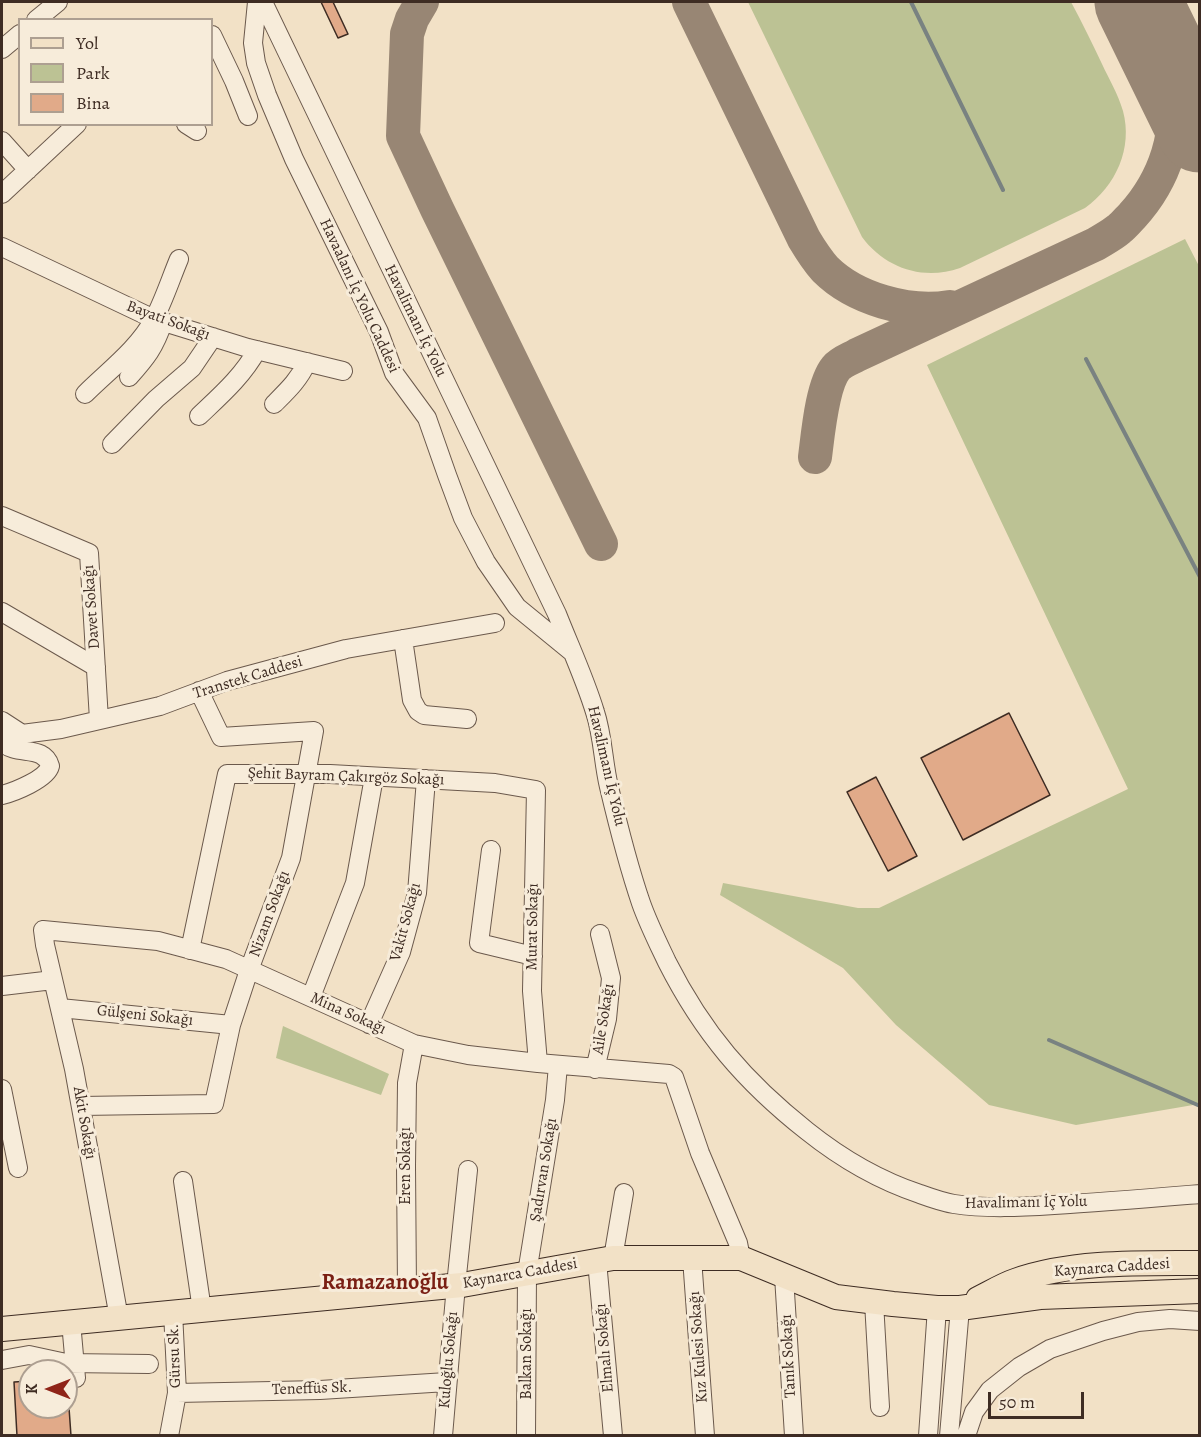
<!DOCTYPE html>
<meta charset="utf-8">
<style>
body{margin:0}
#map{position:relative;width:1201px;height:1437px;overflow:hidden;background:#f2e1c6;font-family:Alegreya,serif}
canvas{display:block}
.frame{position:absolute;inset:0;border:3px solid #3e2c23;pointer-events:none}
.legend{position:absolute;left:18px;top:18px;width:195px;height:108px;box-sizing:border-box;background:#f7ecda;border:2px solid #ad9f91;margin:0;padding:8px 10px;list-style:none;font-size:18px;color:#3e2c23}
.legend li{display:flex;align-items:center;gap:12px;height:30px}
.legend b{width:30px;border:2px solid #ad9f91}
.north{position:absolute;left:18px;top:1359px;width:60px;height:60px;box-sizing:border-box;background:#f7ecda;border:2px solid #ad9f91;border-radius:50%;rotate:270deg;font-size:16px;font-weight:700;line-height:24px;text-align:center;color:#3e2c23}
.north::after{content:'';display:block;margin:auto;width:21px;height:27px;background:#8f2418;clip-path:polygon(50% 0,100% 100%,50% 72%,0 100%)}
.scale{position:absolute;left:988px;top:1392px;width:96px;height:27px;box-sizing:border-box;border:3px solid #3e2c23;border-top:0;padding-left:8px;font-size:18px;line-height:21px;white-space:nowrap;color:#3e2c23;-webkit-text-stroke:4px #f7ecda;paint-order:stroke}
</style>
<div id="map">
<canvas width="1201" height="1437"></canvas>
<div class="frame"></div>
<ul class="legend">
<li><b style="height:8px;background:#f2e1c6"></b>Yol</li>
<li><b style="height:16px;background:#bcc294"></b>Park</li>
<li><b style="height:16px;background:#e1aa89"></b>Bina</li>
</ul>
<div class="north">K</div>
<div class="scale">50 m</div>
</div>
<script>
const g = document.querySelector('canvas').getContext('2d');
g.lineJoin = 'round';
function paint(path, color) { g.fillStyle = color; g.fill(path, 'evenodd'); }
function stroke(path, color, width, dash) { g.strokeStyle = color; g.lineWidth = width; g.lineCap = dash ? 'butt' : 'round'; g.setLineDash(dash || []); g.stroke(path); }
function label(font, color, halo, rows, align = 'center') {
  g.font = font + ' Alegreya,serif'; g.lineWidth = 6; g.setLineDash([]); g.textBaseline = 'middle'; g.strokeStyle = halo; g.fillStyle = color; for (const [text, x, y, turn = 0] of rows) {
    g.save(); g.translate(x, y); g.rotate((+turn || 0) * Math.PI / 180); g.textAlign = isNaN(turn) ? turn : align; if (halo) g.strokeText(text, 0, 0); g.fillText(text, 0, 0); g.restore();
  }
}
const green = new Path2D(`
 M748,2H1071C1082,22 1092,43 1102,64C1109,79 1118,94 1123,111C1133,148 1116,186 1085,208L960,268C923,281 885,268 862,237Z
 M1185,239L1200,268L1199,1104L1076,1125L989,1105L896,1025L843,968L720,895L723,883L858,908H879L1128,789L927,365Z
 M283,1026L389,1074L381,1095L276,1058Z`);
const stream = new Path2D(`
 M911,2L1003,190
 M1086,359L1200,577
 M1049,1040L1200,1106`);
const taxiway = new Path2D(`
 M422,2L412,19L407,34L403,136L437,209L601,544
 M689,2L804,239C810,249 817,260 825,269C855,299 909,314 950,307
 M815,457C818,434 822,385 836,368C841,362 850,359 857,355L1096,244C1104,239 1112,235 1119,229C1124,225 1128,220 1132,216C1164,181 1183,130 1170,83C1163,55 1148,28 1136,2`);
const runway = new Path2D(`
 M1138,2L1200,129`);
const building = new Path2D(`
 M321,2H333L348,34L338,38Z
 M1009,713L1050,795L963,840L921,758Z
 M876,777L917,856L888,871L847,792Z
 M66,1379H67L71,1436H17L14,1382L30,1381V1407H66Z`);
const minor = new Path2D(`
 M257,2L253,43L256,63L267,95L294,159L379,332L394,373L427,418L447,475L463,518L476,543L486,562L517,607L572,652
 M263,2L557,614C570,647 585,679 595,712C603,736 603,762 609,787C618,825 628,865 641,903C648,923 658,943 667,962C703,1033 745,1082 807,1131C842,1159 878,1180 920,1194C931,1198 942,1202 954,1204C986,1209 1022,1207 1054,1205C1103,1202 1151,1198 1200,1194
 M36,20L58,2
 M212,35L234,81L248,116
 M2,49L20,34
 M186,124L197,131
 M2,141L28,170
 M2,194L77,124
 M2,247L154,319L248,348L343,371
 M129,377C146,358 155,347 163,322
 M85,394C108,371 138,349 154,319C164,300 171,278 179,259
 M274,404C287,391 299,380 307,362
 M199,416C220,396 243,376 257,350
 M112,444L156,399L192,368L213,337
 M2,516L89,553L99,720
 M2,612L96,667
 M403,639L412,700L418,711L424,715L467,719
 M2,721L22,734
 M2,739L22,734L61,729L160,706L227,681L346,649L495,623
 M2,742C16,757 44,744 50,766C47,779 14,792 2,795
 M491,850L479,943L533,956
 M190,950L227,774H330L495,783L536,790L532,991L538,1063
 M2,986L53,980
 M311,997L355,883L374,777
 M60,1008L231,1025
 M369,1024L401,952L417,893L426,779
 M595,1069L607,1019L611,978L600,934
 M2,1089L18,1168
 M81,1106L214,1104L231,1025L249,970L291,858L314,731L221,737L199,691
 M183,1181L202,1310
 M613,1258L624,1193
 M692,1258L705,1436
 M597,1261L613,1436
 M784,1276L794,1436
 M407,1290L406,1166L407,1083L414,1044
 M874,1302L880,1407
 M119,1318L74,1069L45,945L43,930L158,941L226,959L414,1044L468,1055L538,1063L669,1074L674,1077L700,1153L738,1243L741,1258
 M71,1322L76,1378
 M2,1360L29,1355L66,1363L149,1364
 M177,1393L320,1390L447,1382
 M169,1436L177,1393L173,1312
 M443,1436L456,1285L468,1170
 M526,1436L527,1273L555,1100L558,1065
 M928,1436L937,1308
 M949,1436L960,1308
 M966,1436L974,1412L990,1390L1019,1367L1050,1349L1103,1331L1138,1322L1170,1319L1200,1321`);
const major = new Path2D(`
 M978,1299C990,1293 1003,1285 1015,1281C1071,1261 1141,1263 1200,1263
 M2,1329L462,1285L613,1258H741L836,1297L893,1304L937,1308H960L1040,1297L1200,1291`);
const streetNames = [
 ["Havaalanı İç Yolu Caddesi",359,296,65],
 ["Bayati Sokağı",168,321,20],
 ["Havalimanı İç Yolu",415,321,64],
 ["Davet Sokağı",92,607,-94],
 ["Transtek Caddesi",248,678,-17],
 ["Havalimanı İç Yolu",606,766,77],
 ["Şehit Bayram Çakırgöz Sokağı",346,777,2],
 ["Nizam Sokağı",270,914,-70],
 ["Vakit Sokağı",406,922,-75],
 ["Murat Sokağı",533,927,-89],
 ["Mina Sokağı",348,1014,24],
 ["Gülşeni Sokağı",145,1016,6],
 ["Aile Sokağı",604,1019,-81],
 ["Akit Sokağı",84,1123,80],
 ["Eren Sokağı",406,1166,-90],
 ["Şadırvan Sokağı",544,1170,-81],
 ["Havalimanı İç Yolu",1026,1203,-1],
 ["Kaynarca Caddesi",1112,1268,-4],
 ["Kaynarca Caddesi",520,1274,-10],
 ["Kız Kulesi Sokağı",699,1347,-94],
 ["Elmalı Sokağı",605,1348,-95],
 ["Balkan Sokağı",527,1354,-90],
 ["Gürsu Sk.",175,1356,-92],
 ["Tanık Sokağı",789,1356,-93],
 ["Kuloğlu Sokağı",449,1360,-85],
 ["Teneffüs Sk.",312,1389,-2]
];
const districtNames = [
 ["Ramazanoğlu",385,1284]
];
paint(green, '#bcc294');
stroke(stream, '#798281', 4);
stroke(taxiway, '#988674', 34);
stroke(runway, '#988674', 87);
paint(building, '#e1aa89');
stroke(building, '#3e2c23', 1.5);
stroke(minor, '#6b594c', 20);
stroke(major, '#3e2c23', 26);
stroke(minor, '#f7ecda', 18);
stroke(major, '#f2e1c6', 24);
label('16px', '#3e2c23', '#f7ecda', streetNames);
label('bold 22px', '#7a1f14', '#f7ecda', districtNames);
</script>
